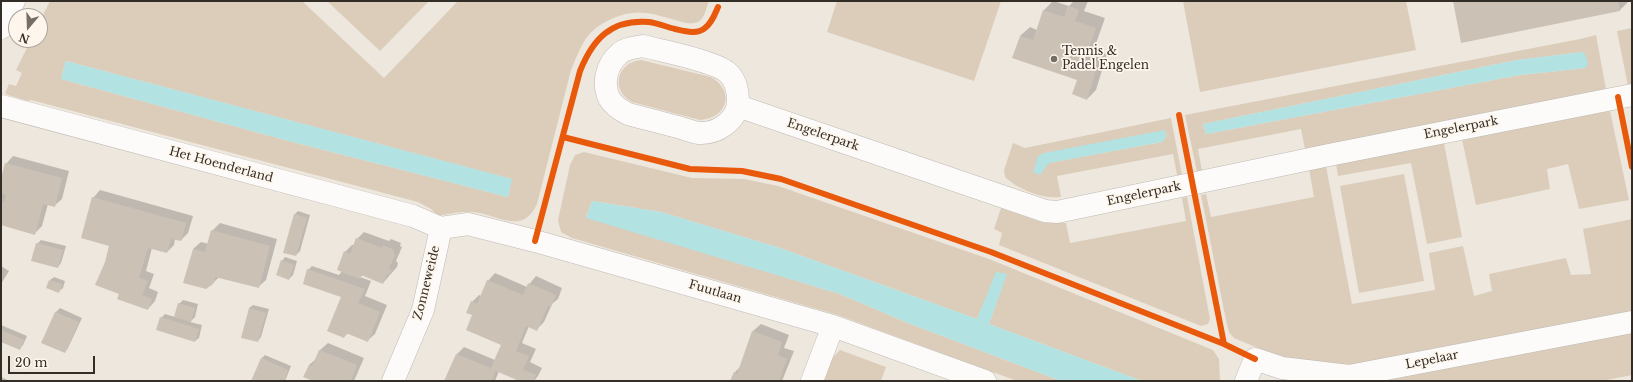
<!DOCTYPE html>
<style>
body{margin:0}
#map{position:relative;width:1633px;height:382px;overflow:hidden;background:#eee7de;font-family:"Libre Baskerville",serif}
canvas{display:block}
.frame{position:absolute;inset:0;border:2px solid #322d27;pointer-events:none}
.north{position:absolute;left:8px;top:8px;width:40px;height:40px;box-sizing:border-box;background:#fef6ec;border:1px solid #aca69d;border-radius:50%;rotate:199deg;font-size:11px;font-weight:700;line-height:16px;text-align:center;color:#322d27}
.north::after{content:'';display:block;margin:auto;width:14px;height:18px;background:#746e67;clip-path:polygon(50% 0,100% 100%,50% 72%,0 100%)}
.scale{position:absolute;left:8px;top:356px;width:87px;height:18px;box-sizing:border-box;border:2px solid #322d27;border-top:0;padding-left:5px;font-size:12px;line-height:14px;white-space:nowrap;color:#322d27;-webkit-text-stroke:3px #fef6ec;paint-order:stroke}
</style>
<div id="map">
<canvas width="1633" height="382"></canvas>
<div class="frame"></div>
<div class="north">N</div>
<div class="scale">20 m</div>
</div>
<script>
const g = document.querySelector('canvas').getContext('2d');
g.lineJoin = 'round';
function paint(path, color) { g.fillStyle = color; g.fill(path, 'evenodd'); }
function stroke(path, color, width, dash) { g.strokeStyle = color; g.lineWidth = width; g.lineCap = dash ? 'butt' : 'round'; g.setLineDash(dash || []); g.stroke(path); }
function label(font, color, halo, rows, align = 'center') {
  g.font = font + ' "Libre Baskerville",serif'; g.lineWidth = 3.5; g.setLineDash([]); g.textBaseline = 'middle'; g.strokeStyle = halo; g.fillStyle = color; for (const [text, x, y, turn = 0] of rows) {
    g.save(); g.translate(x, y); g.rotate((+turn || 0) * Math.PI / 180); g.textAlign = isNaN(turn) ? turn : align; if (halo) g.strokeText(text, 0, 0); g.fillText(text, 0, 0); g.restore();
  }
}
const green = new Path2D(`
 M50,1H302L384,78L458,1H709C706,8 705,18 698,22C689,26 677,20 668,18C657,15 644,11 632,13C616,15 597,24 587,37C580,47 576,58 571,70L537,204C522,237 496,213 472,212C461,211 449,214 438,216L431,209L418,202L31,100L28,101L8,95L5,93L9,84L16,86L22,73L16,70L31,40H40V21ZM66,61L511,179L508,197L285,140L61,79Z
 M327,1H429L380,51Z
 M837,1H1001L974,81L827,32Z
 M1183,1H1406L1416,50L1200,92Z
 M1632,28V85L1628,86L1617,31Z
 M1596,35L1606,89L1305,149L1301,129L1198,149L1202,171L1197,172L1185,115L1580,39ZM1582,52L1585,68L1520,75L1206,134L1203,124L1517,60Z
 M641,60L711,77C735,91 728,118 700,120L632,102C610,90 617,62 641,60Z
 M1610,111L1629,200L1579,209L1568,164L1547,169L1550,189L1476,205L1462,139Z
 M1171,118L1182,175H1177L1173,154L1057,176L1061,197C1042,199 1019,190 1005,177L1004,170L1013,143L1025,148ZM1167,134L1162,142L1048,163Z
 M1444,143L1462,237L1427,244L1411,163L1338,176L1336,164Z
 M584,152L692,178L744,179L778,186L989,259L1213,350L1219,359L1220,381H1142L989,324L1006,275L997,272L977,319L780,248L661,212L592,201L586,217L840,294L908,323L1061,381H1017L838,315L572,238L561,232L558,220L570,165L575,155Z
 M1326,166L1352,304L1435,290L1429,253L1463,246L1474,296L1492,291L1489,274L1566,258L1571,275L1591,274L1583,229L1632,219V313L1350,368L1282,358L1234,338L1229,332L1227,325L1201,195L1206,194L1211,217L1314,197L1309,169Z
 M1404,174L1424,281L1359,293L1340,186Z
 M1187,197L1210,319L1208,324L1201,326L999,245L1002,233L994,229L1001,208L1044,223H1066L1070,243L1186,221L1182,198Z
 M1632,332V375L1601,381H1380Z
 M840,350L886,367L881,381H864L860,380L859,381H821L829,361Z`);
const water = new Path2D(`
 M1582,52L1585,54L1588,64L1585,68L1520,75L1206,134L1203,124L1517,60Z
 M66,61L512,179L508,197L285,140L61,79Z
 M1165,130C1167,136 1166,138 1162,142L1049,163L1040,175L1033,172L1038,156L1044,153Z
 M592,201L661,212L780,248L977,319L996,272L1007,274L989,324L1142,381H1061L908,323L840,294L586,218Z`);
const shadow = new Path2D(`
 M1053,1L1069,6L1074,1H1088L1084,11L1105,18L1094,49L1107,54L1096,90L1087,99L1078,80L1020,36L1030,27L1037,30L1044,10Z
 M1454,1H1629L1620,10Z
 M13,156L69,171L62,199L54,206L48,204L42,226L35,233L1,224V183L6,164Z
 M100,190L193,216L188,233L181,240L175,239L174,245L167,252L152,248L146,271L154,274L149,288L158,292L155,301L148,309L120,293L106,262L110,245L93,198Z
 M298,211L310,215L300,251L296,255L294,215Z
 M220,223L277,239L266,280L258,287L219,277L212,284L193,249L201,242L209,244L212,231Z
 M364,232L389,241L391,239L401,243L400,246L402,247L396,261L398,263L397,267L383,283L363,275L360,277L371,281L365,296L387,305L375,334L367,341L348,333L344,337L343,297L308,270L312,266L339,275L342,271L345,252L352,245H354L357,239Z
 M41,240L66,246L61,263L58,267L37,244Z
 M285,257L297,261L293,275L289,279L282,261Z
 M1,266L9,271L1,284Z
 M495,273L527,287L536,276L562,288L558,299L552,304L544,322L537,329L529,326L522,343L536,349L530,362L542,368L538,376L534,381H524L499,371L495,381H445L457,354L464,347L495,360L502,344L474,315L472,302L479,295L482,296L488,281Z
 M54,277L65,281L63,288L59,291L50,280Z
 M183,300L198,304L195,317L190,322L202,325L199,338L195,341L161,318L165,314L175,317L179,304Z
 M253,305L269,309L261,337L258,341L249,308Z
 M60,308L82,318L68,348L65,352L42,342L56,312Z
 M761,324L789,335L784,348L794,351L782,381H731L734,373L740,367L753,331Z
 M1,325L27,336L23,345L20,349L1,341Z
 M328,343L364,358L354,381H315L305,377L309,365L317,358L320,350Z
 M265,355L291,366L285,381H252L261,359Z
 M1,377L10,381H1Z`);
const building = new Path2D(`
 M1453,1H1618L1620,11L1461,43Z
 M1068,6L1079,10L1075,21L1096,28L1085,59L1098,63L1087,100L1072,94L1077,80L1012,58L1020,36L1033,40L1043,10L1064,17Z
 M5,163L62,178L55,207L43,204L35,235L1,225V201L4,202L6,195L1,193V179Z
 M92,197L186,223L181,241L171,239L167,253L148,248L139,278L148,281L142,295L152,299L148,310L117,299L119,294L95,285L105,262L109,246L81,238Z
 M294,214L307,218L296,256L283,253Z
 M211,230L270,246L259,288L215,277L213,284L206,289L183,283L193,249L205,252Z
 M356,238L382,248L383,245L394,250L393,253L395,254L389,269L392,270L390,275L387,274L383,284L361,275L360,279L337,270L344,251L350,254Z
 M36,243L63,250L58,268L31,261Z
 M281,260L294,265L289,280L276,275Z
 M307,269L365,289L358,303L380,312L368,342L346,333L344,338L327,331L341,297L303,284Z
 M49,280L62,284L59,293L46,288Z
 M487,280L523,295L528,283L556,295L551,307L548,306L537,331L526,326L516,351L529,356L523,370L536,375L533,381H519L496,371L491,381H444L456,354L491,368L496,356L501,345L466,330L472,315L466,313L471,301L477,304Z
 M178,303L195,308L191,322L174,317Z
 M249,308L266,313L258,342L241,338Z
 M55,312L79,322L65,353L41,343Z
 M160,317L199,329L195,342L156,330Z
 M1,330L24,340L20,350L1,342Z
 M752,331L782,342L778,355L787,359L779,381H730L734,372L737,374Z
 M319,350L357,365L351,381H313L303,377L309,365L312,366Z
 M261,358L288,370L284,381H251Z`);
const minor = new Path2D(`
 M1,28L14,1
 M643,46C662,51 714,61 727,72C736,79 738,92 738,102C737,121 717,134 699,133C692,132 685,129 678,127C661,123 644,118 628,114C620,110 613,105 609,98C602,83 607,64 619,54C625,48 634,48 643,46Z
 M1,106L413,216L441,228
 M738,106L1045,211L1057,212L1329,155L1632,95
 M441,228L468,224L535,241L833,326L985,381
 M393,381L423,310L441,228
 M812,381L833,326
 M1246,381L1255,359L1282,368L1349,376L1632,322`);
const cycleway = new Path2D(`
 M1618,97L1632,167
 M1179,115L1224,344
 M563,137L690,169L742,171L781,179L991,252L1224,344L1255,359
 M535,241L580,71C593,39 611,19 649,22C657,23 667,27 675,29C684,31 697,35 705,28C712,23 715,14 718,7`);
const markers = [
 [1054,59,4,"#746e67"]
];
const poiNames = [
 ["Tennis &",1062,52],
 ["Padel Engelen",1062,66]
];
const streetNames = [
 ["Engelerpark",1461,128,-11],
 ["Engelerpark",823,135,19],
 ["Het Hoenderland",221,165,15],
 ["Engelerpark",1144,194,-12],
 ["Zonneweide",427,283,-76],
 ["Fuutlaan",715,292,16],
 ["Lepelaar",1432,360,-11]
];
paint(green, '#dbcdba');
paint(water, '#b2e2e2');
paint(shadow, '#0003');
paint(building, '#cbc2b5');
stroke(minor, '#bfbab3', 23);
stroke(minor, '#fcfbfa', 22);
stroke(cycleway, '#e8590c', 6);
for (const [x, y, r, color] of markers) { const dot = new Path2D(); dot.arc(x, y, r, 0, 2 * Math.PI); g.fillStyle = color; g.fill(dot); stroke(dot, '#fef6ec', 1.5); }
label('12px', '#322d27', '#fef6ec', poiNames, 'left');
label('12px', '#322d27', '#fef6ec', streetNames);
</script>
